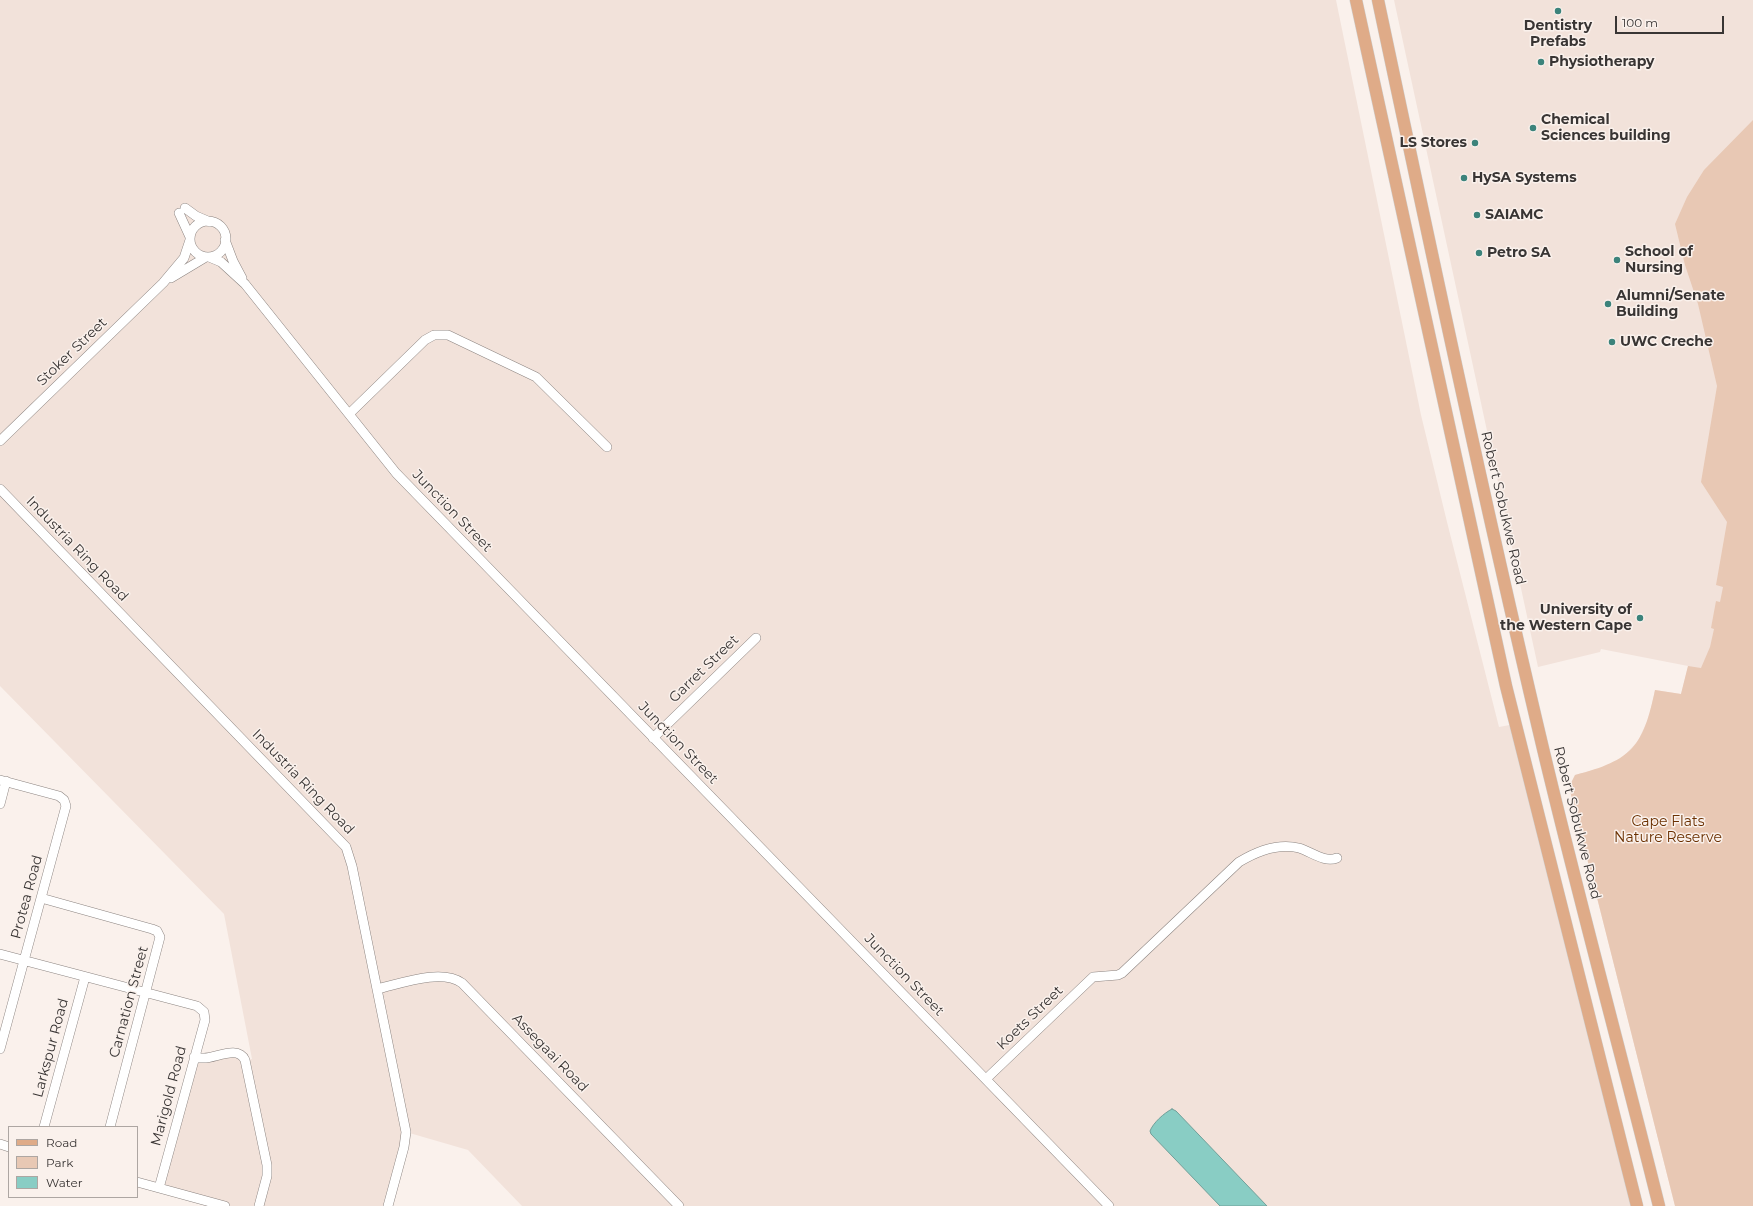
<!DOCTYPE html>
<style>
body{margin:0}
#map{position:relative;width:1753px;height:1206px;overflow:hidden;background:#faf1ec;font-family:Montserrat,sans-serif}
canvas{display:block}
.legend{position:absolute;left:8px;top:1126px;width:130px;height:72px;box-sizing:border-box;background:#faf1ec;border:1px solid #ada6a2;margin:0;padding:5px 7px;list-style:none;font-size:12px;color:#393534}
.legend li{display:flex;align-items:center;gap:8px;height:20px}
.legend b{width:20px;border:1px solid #ada6a2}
.scale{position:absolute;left:1615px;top:16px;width:109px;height:18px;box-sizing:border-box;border:2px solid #393534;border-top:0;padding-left:5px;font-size:12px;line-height:14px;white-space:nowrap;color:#393534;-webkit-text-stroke:3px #faf1ec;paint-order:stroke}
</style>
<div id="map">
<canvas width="1753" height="1206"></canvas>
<ul class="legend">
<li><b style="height:5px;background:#dfab88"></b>Road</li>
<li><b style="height:11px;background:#e8c8b4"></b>Park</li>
<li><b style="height:11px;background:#89cdc4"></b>Water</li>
</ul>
<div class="scale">100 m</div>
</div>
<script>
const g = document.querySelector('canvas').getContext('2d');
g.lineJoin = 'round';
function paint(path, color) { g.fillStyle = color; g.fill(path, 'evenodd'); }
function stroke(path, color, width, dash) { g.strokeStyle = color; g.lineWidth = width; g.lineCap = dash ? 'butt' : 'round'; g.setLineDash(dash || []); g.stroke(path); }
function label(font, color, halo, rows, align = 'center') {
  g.font = font + ' Montserrat,sans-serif'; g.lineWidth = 3; g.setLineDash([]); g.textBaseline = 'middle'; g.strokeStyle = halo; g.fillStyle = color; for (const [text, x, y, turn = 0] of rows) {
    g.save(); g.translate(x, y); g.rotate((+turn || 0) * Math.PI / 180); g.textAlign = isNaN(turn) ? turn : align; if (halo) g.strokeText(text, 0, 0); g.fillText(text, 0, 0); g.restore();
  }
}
const built = new Path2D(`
 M0,0H1336L1421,415L1447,522L1499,727L1515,724L1637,1206H522L468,1150L406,1132L388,1206H224L158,1188L194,1057L234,1052L246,1060L252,1059L224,914L0,686Z
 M1394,0H1753V1206H1675L1569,787L1575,775L1601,768L1621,759L1638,741L1649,717L1655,690L1681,694L1688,666L1601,649L1600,652L1538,667Z`);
const green = new Path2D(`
 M1753,120V1206H1675L1569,787L1575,775C1633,760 1643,746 1655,690L1681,694L1688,666L1701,668L1710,647L1714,629L1711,628L1716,601L1720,602L1723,587L1716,585L1727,522L1701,482L1717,386L1698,304L1685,265L1675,224L1687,197L1704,170Z`);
const water = new Path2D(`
 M1172,1109L1176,1111L1267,1206H1220L1151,1134L1150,1131C1153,1123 1164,1113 1172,1109Z`);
const minor = new Path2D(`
 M185,208L196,216L210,222
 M179,213L190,237
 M190 239a18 18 0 1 1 36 0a18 18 0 1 1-36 0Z
 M225,240L233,261L242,278
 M209,257L221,262L245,284L396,473L1109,1206
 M171,278L206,257
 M349,414L425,340L434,335H448L536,377L607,447
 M0,441L163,283L184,258L190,240
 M0,489L346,847L352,866L406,1132L404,1147L388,1206
 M653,738L756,638
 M0,780L59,796L64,800L66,806L0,1049
 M0,804L6,781
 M41,898L152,929L157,931L160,937L110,1127
 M0,954L197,1006L204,1012L205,1020L159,1188
 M377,989C400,984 441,968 462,983L679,1206
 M194,1057C197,1058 201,1058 204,1058C216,1058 238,1045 245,1060L267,1165V1176L259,1206
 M986,1079L1093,977L1118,975L1122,973L1239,862C1257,851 1279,843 1299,848C1312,852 1324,863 1337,858
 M44,1127L85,977
 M0,1144L9,1147
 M137,1182L225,1206`);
const major = new Path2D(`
 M1356,0L1506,686L1637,1206
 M1378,0C1430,246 1482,491 1540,736C1577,893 1620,1049 1659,1206`);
const markers = [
 [1558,11,4,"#3c837b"],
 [1541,62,4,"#3c837b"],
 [1533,128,4,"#3c837b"],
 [1475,143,4,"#3c837b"],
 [1464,178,4,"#3c837b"],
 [1477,215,4,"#3c837b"],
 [1479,253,4,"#3c837b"],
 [1617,260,4,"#3c837b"],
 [1608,304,4,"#3c837b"],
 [1612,342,4,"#3c837b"],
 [1640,618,4,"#3c837b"]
];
const poiNames = [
 ["Dentistry",1558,26,"center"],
 ["Prefabs",1558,42,"center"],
 ["Physiotherapy",1549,62],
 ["Chemical",1541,120],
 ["Sciences building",1541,136],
 ["LS Stores",1467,143,"right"],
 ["HySA Systems",1472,178],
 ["SAIAMC",1485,215],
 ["School of",1625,252],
 ["Nursing",1625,268],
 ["Petro SA",1487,253],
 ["Alumni/Senate",1616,296],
 ["Building",1616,312],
 ["UWC Creche",1620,342],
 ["University of",1632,610,"right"],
 ["the Western Cape",1632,626,"right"]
];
const streetNames = [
 ["Stoker Street",72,352,-44],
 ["Robert Sobukwe Road",1503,508,77],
 ["Junction Street",452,511,46],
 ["Industria Ring Road",77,549,46],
 ["Garret Street",704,669,-44],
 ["Junction Street",678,743,46],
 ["Industria Ring Road",303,782,46],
 ["Robert Sobukwe Road",1577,823,76],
 ["Protea Road",27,897,-75],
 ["Junction Street",904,975,46],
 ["Carnation Street",129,1002,-75],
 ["Koets Street",1030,1018,-44],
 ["Larkspur Road",51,1048,-75],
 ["Assegaai Road",550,1053,46],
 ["Marigold Road",169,1096,-75]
];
const parkNames = [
 ["Cape Flats",1668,822],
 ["Nature Reserve",1668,838]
];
paint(built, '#f2e2da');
paint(green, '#e8c8b4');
paint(water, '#89cdc4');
stroke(water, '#719f99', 1);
stroke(minor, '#8c8480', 10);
stroke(major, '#cfcfce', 13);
stroke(minor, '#fff', 9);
stroke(major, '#dfab88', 12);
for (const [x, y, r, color] of markers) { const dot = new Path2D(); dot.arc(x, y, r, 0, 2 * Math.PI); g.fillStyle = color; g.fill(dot); stroke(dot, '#faf1ec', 1.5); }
label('bold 14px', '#393534', '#faf1ec', poiNames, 'left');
label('14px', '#393534', '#faf1ec', streetNames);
label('14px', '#6b3000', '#faf1ec', parkNames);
</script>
